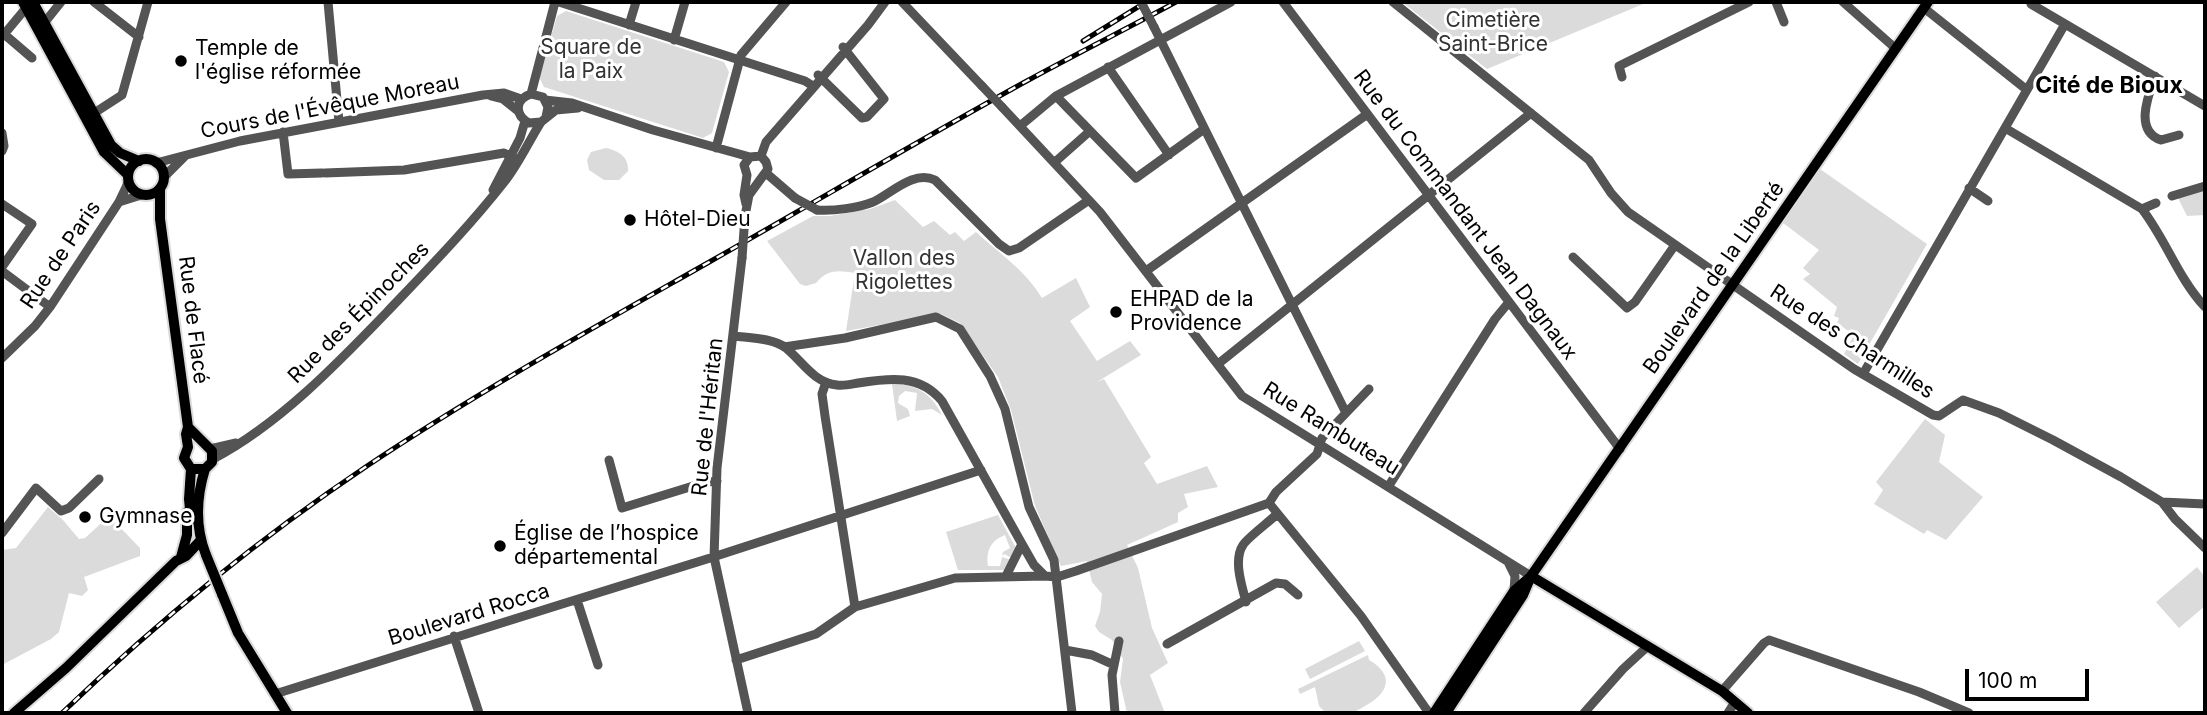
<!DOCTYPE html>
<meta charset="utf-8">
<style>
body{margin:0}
#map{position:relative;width:2207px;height:715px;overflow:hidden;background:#fff;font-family:Inter,sans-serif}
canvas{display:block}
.frame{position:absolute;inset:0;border:4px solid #000;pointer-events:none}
.scale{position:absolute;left:1965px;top:669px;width:124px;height:32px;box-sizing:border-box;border:4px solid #000;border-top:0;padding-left:9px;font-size:21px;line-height:24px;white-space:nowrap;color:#000;-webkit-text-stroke:5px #fff;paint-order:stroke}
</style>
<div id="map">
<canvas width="2207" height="715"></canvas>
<div class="frame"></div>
<div class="scale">100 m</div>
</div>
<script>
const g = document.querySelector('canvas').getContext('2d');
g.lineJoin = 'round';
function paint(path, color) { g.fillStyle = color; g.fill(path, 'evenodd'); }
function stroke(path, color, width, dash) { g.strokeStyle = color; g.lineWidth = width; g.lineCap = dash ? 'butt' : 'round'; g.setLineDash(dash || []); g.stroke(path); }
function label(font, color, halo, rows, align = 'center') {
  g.font = font + ' Inter,sans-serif'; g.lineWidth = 6; g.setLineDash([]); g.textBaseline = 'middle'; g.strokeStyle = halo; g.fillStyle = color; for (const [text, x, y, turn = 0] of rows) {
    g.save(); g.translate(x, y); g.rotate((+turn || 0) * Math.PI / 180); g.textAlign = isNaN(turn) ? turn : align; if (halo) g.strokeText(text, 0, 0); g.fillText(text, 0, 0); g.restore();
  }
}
const green = new Path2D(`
 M1402,2H1648L1487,69Z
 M566,11L724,62L729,72L712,133L703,138L544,87L539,77L557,16Z
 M606,148C619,151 629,157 628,171L619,180H604L589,170L587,160L591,152Z
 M1820,169L1927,244L1858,364L1844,354L1854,335L1837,323L1839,318L1834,316L1837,307L1803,279L1810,274L1803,268L1819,250L1783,223Z
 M2205,188V215L2187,216L2177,196Z
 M895,200L923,227L934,221L950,235L955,232L964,241L976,232C999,253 1025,270 1042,298L1076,278L1090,307L1070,321L1097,361L1130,341L1141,355L1097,382L1104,379L1151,457L1144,463L1157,484L1207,466L1218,487L1184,494L1188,507L1178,513V522L1127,545L1138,568L1152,628L1168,663L1150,675L1165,713H1127L1120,682L1123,659L1112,640L1099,632L1095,626L1100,612L1102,594L1092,582L1087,561L1061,566L1059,562L1035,506L1011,410L998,377L960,323L941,314L846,331L855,273C839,270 827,269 816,283L806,286L800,284L767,241L813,216H830L870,209Z
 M892,384C916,384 931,393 942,415L932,409L915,411L917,393L905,391L899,396L898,403L908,409L910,416L897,421Z
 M1925,419L1945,435L1939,462L1983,497L1946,540L1927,530L1924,534L1874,504L1883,490L1876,482Z
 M48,507L63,520L79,539L85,538L109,516L140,548V556L84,577L88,590L82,596L69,593L59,632L51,639L2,665V550L16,548Z
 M998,515L1016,548L1012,558L1004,554L1002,556L1003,552L1010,548L1005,535C990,541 986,551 988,566H1000L1002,557L1011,560L1004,570H958L946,532Z
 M2197,567L2205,577V606L2179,628L2156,602Z
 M1359,641L1365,651L1310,679L1305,669Z
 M1368,655L1369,660C1395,675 1389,693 1365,706C1360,709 1355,712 1349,713C1342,714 1334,713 1326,713L1319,706L1315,687L1300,694L1298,689Z`);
const minor = new Path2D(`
 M94,2L139,37
 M328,2L339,122
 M559,2L805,81L813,86
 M902,2L982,86
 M1283,2L1620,449
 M1393,2L1589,160L1611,193L1628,212L1854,369L1933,415L1939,416L1963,400L1999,413L2053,440L2121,477L2162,502L2205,504
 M1776,2L1784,22
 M1843,2L1895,48
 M2031,4L2205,106
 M1924,8L2027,90
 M45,22L61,2
 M629,25L636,2
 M1154,27L1346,413
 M4,34L32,58
 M2,37L26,8
 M674,40L685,2
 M1108,67L1169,155
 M818,75L862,118L867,117L884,99L843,47
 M2155,76C2148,96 2134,131 2161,140L2179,135
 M1622,77L1619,66L1749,2
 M531,94L555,2
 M491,96L503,99L518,111
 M1056,96L1136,178L1204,129
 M545,100L572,103L653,130L750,157
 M1002,107L1100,212L1242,396L1531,576
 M88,117L122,95L148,2
 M546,117L548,107L543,97L531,94C515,99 514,115 529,123L541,122L556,110L578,108
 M1020,126L1056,96L1231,2
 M2005,128L2142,209C2166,240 2178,278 2205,307
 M283,132L288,174L322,173
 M2,133L4,146L2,151
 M716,148L741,55L786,2
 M761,156L766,142L868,25L885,2
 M1055,162L1090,131
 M156,163L240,141L483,95L504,93L521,99
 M325,173L404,170L504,153L519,160
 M766,173L795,198
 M164,177L185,156
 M1969,188L1988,201
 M493,190L520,138L525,121
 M2172,196L2205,186
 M119,202L141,195
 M2,204L32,224L2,267
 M2142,209L2156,203
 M817,210C834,211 858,208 873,202C892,193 913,170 935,180L999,244L1009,251L1019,248L1089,200
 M745,216L749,195L768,169L766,162L761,156L750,157L744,165L747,175L744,195L746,204
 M1573,257L1627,308L1635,302L1675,245
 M742,258L717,468L714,557L748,713
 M2,271L50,307
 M1146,271L1366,115
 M734,336C750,338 773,338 786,348C803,362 813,382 837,385C844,386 852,384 858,383C890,378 920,374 942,401L1022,544L1034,565L1045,576L1057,577L1076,571L1269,503
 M784,347L845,338L936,317L960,329L990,376L1005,409L1029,507L1054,560L1072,713
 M2,358L35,326L50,307L119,202L129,181
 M1218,364L1531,113
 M1863,374L2065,24
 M826,382L822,394L825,416L855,607
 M210,449L236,443
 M213,459C278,425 336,365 387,312C428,269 469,227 505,181C519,163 529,141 541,122
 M609,460L622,508L706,482L717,481
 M1388,487L1495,319L1509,302
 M2162,502L2175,519L2205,548
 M1269,503L1361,616L1429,713
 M1269,503L1276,492L1317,454L1322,438L1369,389
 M2,533L36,488L61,511L69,508L99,479
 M1509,564L1515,576L1514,591
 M1006,576L1022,544
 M577,600L598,665
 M1246,602C1242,586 1233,560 1243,545C1247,538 1269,522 1277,514
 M454,636L479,713
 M1167,644L1276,583L1285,584L1298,595
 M1065,650L1092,655L1114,665
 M736,660L816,634L855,607L955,578L1045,576
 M1722,691L1764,643L1769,640L1919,692L1969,713
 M275,694C419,648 563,604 707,559C799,530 889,499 981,470
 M1115,713L1112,675L1119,641
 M1584,713L1623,669L1648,646
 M1728,713L1735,702`);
const major = new Path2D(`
 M23,2L104,152L128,175
 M33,2L111,145L120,153L139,161
 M128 177a18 18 0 1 1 36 0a18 18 0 1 1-36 0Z
 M160,189V219L188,427L186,434L188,447L184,458L191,469H205L212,462V451L188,427
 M191,469L189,499L191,519
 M205,469C196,498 195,527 206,555
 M181,557L187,535V512
 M1531,576L1722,691L1748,713
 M222,594L238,633L287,713
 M14,713L66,668L176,561L186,556L201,540
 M1434,713L1514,591L1529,578
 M1446,713L1523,595L1531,576L1928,2`);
const rail = new Path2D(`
 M1083,41L1146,2
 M62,713C156,623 258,539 367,466C478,392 595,327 711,261C815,202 918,141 1023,83C1074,55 1126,29 1176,2`);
const minorBridge = new Path2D(`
 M1141,2L1154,27
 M982,86L1002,107
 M795,198L817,210
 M742,258L745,216`);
const majorBridge = new Path2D(`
 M206,555L222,594`);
const markers = [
 [181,61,7,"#000"],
 [630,220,7,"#000"],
 [1116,312,7,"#000"],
 [85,517,7,"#000"],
 [500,546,7,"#000"]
];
const parkNames = [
 ["Cimetière",1493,21],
 ["Saint-Brice",1493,45],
 ["Square de",591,48],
 ["la Paix",591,72],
 ["Vallon des",904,259],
 ["Rigolettes",904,283]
];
const poiNames = [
 ["Temple de",195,49],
 ["l'église réformée",195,73],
 ["Hôtel-Dieu",644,220],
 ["EHPAD de la",1130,300],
 ["Providence",1130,324],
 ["Gymnase",99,517],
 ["Église de l’hospice",514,534],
 ["départemental",514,558]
];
const streetNames = [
 ["Cours de l'Évêque Moreau",330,107,-11],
 ["Rue du Commandant Jean Dagnaux",1465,215,53],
 ["Rue de Paris",61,255,-56],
 ["Boulevard de la Liberté",1714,278,-55],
 ["Rue des Épinoches",359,313,-45],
 ["Rue de Flacé",193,320,83],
 ["Rue des Charmilles",1852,342,33],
 ["Rue de l'Héritan",708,417,-84],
 ["Rue Rambuteau",1331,429,32],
 ["Boulevard Rocca",469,615,-17]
];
const neighbourhoodNames = [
 ["Cité de Bioux",2109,86]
];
paint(green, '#dbdbdb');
stroke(major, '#dbdbdb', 14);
stroke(minor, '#545454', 9);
stroke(major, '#000', 10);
stroke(rail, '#000', 5);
stroke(rail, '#fff', 2.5, [8]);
stroke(majorBridge, '#dbdbdb', 14, []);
stroke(minorBridge, '#545454', 9);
stroke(majorBridge, '#000', 10);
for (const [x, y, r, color] of markers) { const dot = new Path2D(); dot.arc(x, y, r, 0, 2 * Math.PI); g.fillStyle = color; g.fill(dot); stroke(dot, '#fff', 2.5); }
label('21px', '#323232', '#fff', parkNames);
label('21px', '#000', '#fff', poiNames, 'left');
label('21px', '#000', '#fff', streetNames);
label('bold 23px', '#000', '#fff', neighbourhoodNames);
</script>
